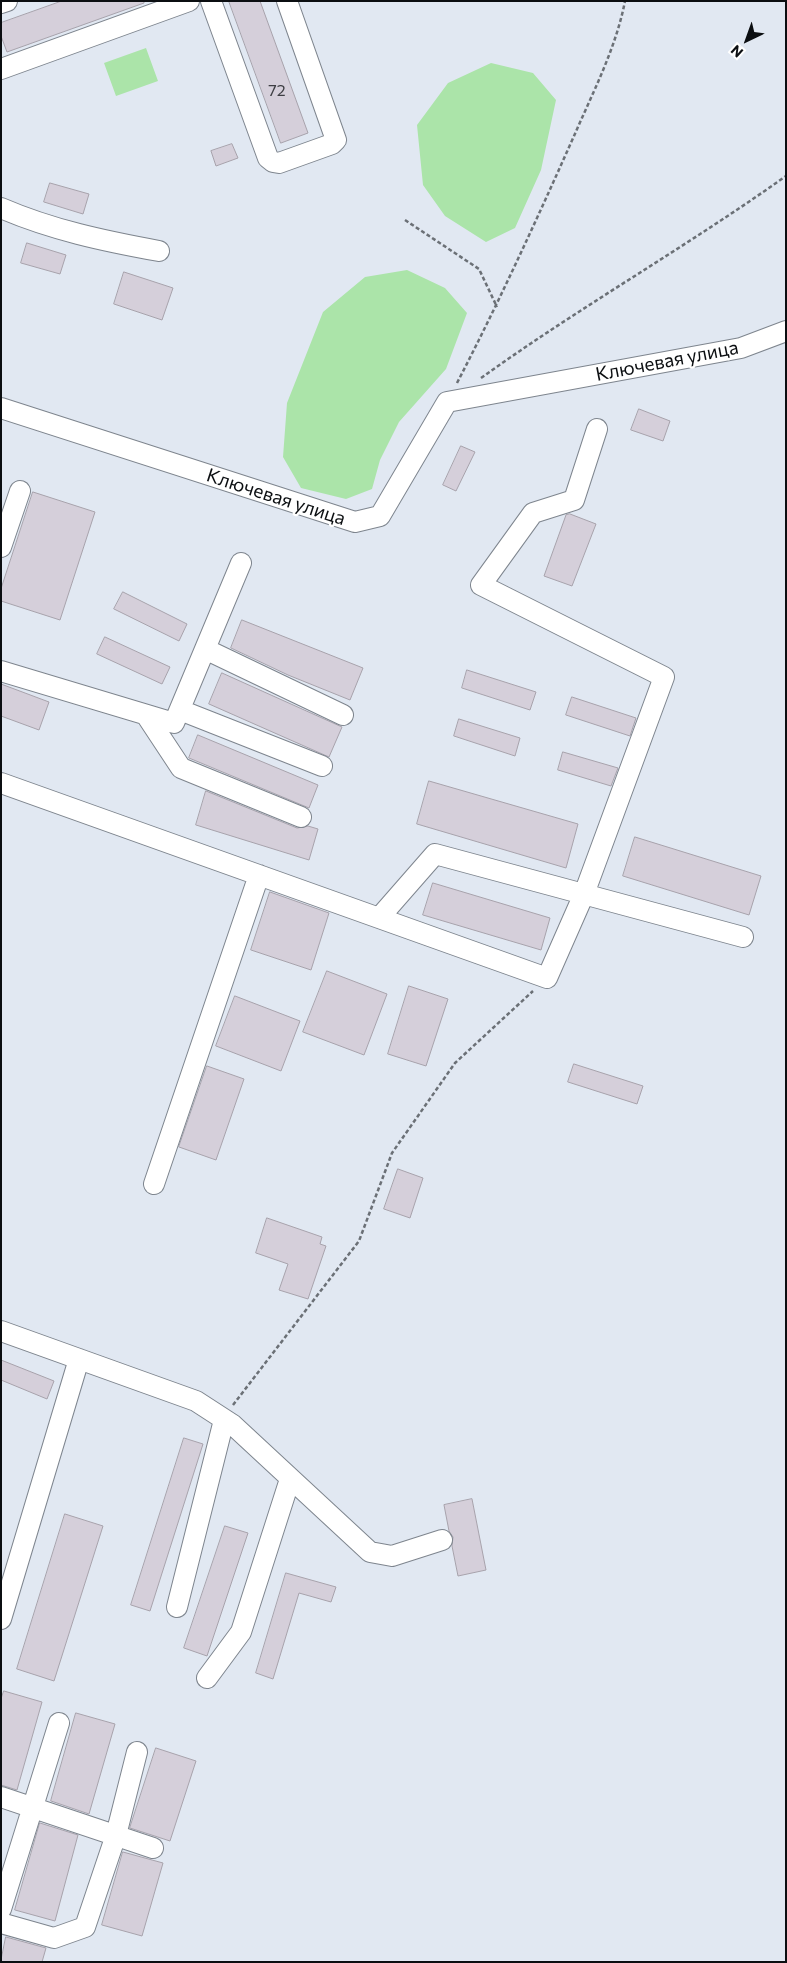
<!DOCTYPE html>
<meta charset="utf-8">
<style>
body{margin:0}
#map{position:relative;width:787px;height:1963px;overflow:hidden;background:#e1e8f2;font-family:Commissioner,sans-serif}
canvas{display:block}
.frame{position:absolute;inset:0;border:2px solid #0b0e11;pointer-events:none}
.north{position:absolute;left:722px;top:15px;width:50px;height:50px;-webkit-text-stroke:4px #fff;paint-order:stroke;rotate:222deg;font-size:14px;font-weight:700;line-height:20px;text-align:center;color:#0b0e11}
.north::after{content:'';display:block;margin:auto;width:18px;height:22px;background:#0b0e11;clip-path:polygon(50% 0,100% 100%,50% 72%,0 100%)}
</style>
<div id="map">
<canvas width="787" height="1963"></canvas>
<div class="frame"></div>
<div class="north">N</div>
</div>
<script>
const g = document.querySelector('canvas').getContext('2d');
g.lineJoin = 'round';
function paint(path, color) { g.fillStyle = color; g.fill(path, 'evenodd'); }
function stroke(path, color, width, dash) { g.strokeStyle = color; g.lineWidth = width; g.lineCap = dash ? 'butt' : 'round'; g.setLineDash(dash || []); g.stroke(path); }
function label(font, color, halo, rows, align = 'center') {
  g.font = font + ' Commissioner,sans-serif'; g.lineWidth = 4.5; g.setLineDash([]); g.textBaseline = 'middle'; g.strokeStyle = halo; g.fillStyle = color; for (const [text, x, y, turn = 0] of rows) {
    g.save(); g.translate(x, y); g.rotate((+turn || 0) * Math.PI / 180); g.textAlign = isNaN(turn) ? turn : align; if (halo) g.strokeText(text, 0, 0); g.fillText(text, 0, 0); g.restore();
  }
}
const green = new Path2D(`
 M146,48L158,81L116,96L104,63Z
 M491,63L533,73L556,100L541,170L515,228L486,242L445,216L423,185L417,125L448,83Z
 M407,270L445,288L467,313L446,369L399,422L380,460L372,489L346,499L301,488L283,457L287,403L323,312L365,277Z`);
const building = new Path2D(`
 M62,1H144V3L7,52L1,36V23Z
 M229,1H260L308,133L281,143Z
 M232,144L238,158L216,166L211,151Z
 M50,183L89,194L83,214L44,202Z
 M27,243L66,255L60,274L21,263Z
 M124,272L173,288L162,320L114,304Z
 M639,409L670,421L663,441L631,430Z
 M461,446L475,452L456,491L443,485Z
 M33,492L95,512L60,620L1,601V589Z
 M570,514L596,524L572,586L544,576L566,515Z
 M123,592L187,624L179,641L114,609Z
 M242,620L363,668L350,700L288,675L231,648Z
 M105,637L170,667L162,684L97,654Z
 M467,670L536,692L530,710L462,688Z
 M222,673L342,727L329,757L209,704Z
 M1,684L49,702L39,730L1,716Z
 M572,697L636,718L630,736L566,715Z
 M459,719L520,738L515,756L454,736Z
 M198,735L318,785L309,808L189,758Z
 M563,752L618,768L611,786L558,770Z
 M429,781L578,824L566,868L417,824Z
 M206,791L297,828L308,826L318,829L309,860L196,825Z
 M635,837L761,876L749,915L623,876Z
 M433,883L550,918L541,950L423,915Z
 M270,892L329,913L311,970L251,950Z
 M327,971L387,994L364,1055L303,1032Z
 M409,986L448,999L426,1066L388,1054Z
 M235,996L300,1021L281,1071L216,1046Z
 M574,1064L643,1086L637,1104L568,1082Z
 M207,1066L244,1079L216,1160L179,1147Z
 M398,1169L423,1178L410,1218L384,1209Z
 M267,1218L322,1237L320,1244L326,1246L308,1299L279,1290L288,1264L256,1253Z
 M1,1360L54,1381L47,1399L1,1380Z
 M184,1438L203,1444L150,1611L131,1605Z
 M472,1499L486,1570L458,1576L452,1546L453,1537L449,1531L444,1505Z
 M65,1514L103,1526L54,1681L17,1669Z
 M225,1526L248,1533L207,1656L184,1648Z
 M286,1573L336,1587L331,1602L299,1593L273,1679L256,1673Z
 M4,1691L42,1702L17,1790L1,1785V1699Z
 M76,1713L115,1724L89,1814L51,1801Z
 M156,1748L196,1761L170,1841L130,1828Z
 M40,1823L78,1835L55,1921L15,1910Z
 M123,1852L163,1863L142,1936L102,1925Z
 M6,1937L46,1948L42,1962H1Z`);
const path = new Path2D(`
 M405,220L479,269L497,307
 M481,378C580,307 686,247 786,176
 M457,383C499,302 537,219 574,136C593,92 616,48 625,1
 M233,1405L359,1241L392,1153L455,1063L533,991`);
const minor = new Path2D(`
 M211,1L268,158L273,162L279,163L332,144L336,140L287,1
 M1,3L7,1
 M1,69L189,1
 M1,208C52,230 104,241 159,251
 M1,408L355,522L380,516L447,402L741,348L786,331
 M1,547L20,491
 M205,649L343,715
 M1,671L174,723L241,563
 M180,710L322,766
 M146,715L181,768L301,817
 M1,783L379,918L435,854L743,937
 M379,918L547,978L584,894L664,677L481,585L533,513L574,500L597,429
 M154,1184L259,875
 M1,1331L196,1401L233,1425L370,1552L392,1556L442,1540
 M177,1607L224,1420
 M1,1619L79,1359
 M207,1678L241,1632L290,1479
 M1,1797L153,1848
 M1,1909L59,1723
 M1,1923L54,1938L85,1927L116,1835L137,1752`);
const numberNames = [
 ["72",277,91]
];
const streetNames = [
 ["Ключевая улица",667,361,-11],
 ["Ключевая улица",276,497,18]
];
paint(green, '#abe4a9');
paint(building, '#d5cfda');
stroke(building, '#a7a2ab', 1);
stroke(minor, '#7e858e', 22);
stroke(path, '#6b7076', 2.5, [4, 2.5]);
stroke(minor, '#fff', 20);
label('16px', '#3e3e43', null, numberNames);
label('19px', '#0b0e11', '#fff', streetNames);
</script>
